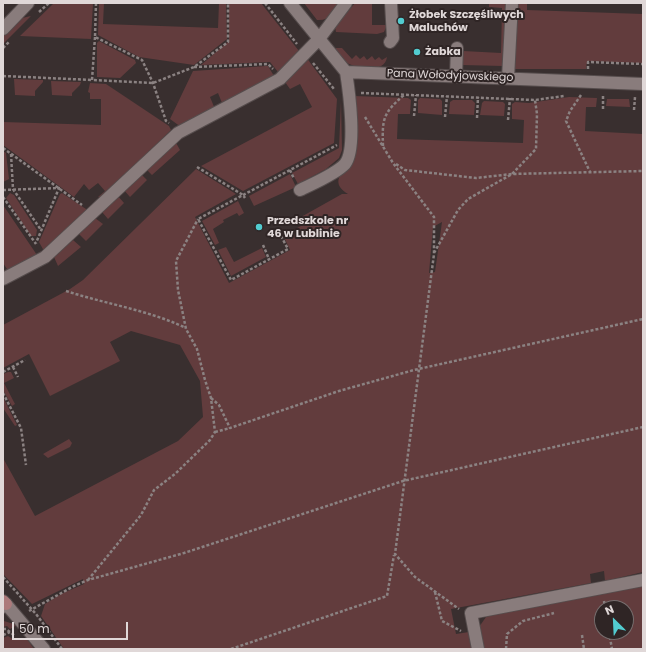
<!DOCTYPE html>
<meta charset="utf-8">
<style>
body{margin:0}
#map{position:relative;width:646px;height:652px;overflow:hidden;background:#392f2f;font-family:Poppins,sans-serif}
canvas{display:block}
.frame{position:absolute;inset:0;border:4px solid #e0d8d8;pointer-events:none}
.north{position:absolute;left:594px;top:600px;width:40px;height:40px;box-sizing:border-box;background:#2f2525;border:1px solid #766d6d;border-radius:50%;rotate:336deg;font-size:11px;font-weight:700;line-height:16px;text-align:center;color:#e0d8d8}
.north::after{content:'';display:block;margin:auto;width:14px;height:18px;background:#52ccd0;clip-path:polygon(50% 0,100% 100%,50% 72%,0 100%)}
.scale{position:absolute;left:12px;top:622px;width:116px;height:18px;box-sizing:border-box;border:2px solid #e0d8d8;border-top:0;padding-left:5px;font-size:12px;line-height:14px;white-space:nowrap;color:#e0d8d8;-webkit-text-stroke:3px #2f2525;paint-order:stroke}
</style>
<div id="map">
<canvas width="646" height="652"></canvas>
<div class="frame"></div>
<div class="north">N</div>
<div class="scale">50 m</div>
</div>
<script>
const g = document.querySelector('canvas').getContext('2d');
g.lineJoin = 'round';
function paint(path, color) { g.fillStyle = color; g.fill(path, 'evenodd'); }
function stroke(path, color, width, dash) { g.strokeStyle = color; g.lineWidth = width; g.lineCap = dash ? 'butt' : 'round'; g.setLineDash(dash || []); g.stroke(path); }
function label(font, color, halo, rows, align = 'center') {
  g.font = font + ' Poppins,sans-serif'; g.lineWidth = 4; g.setLineDash([]); g.textBaseline = 'middle'; g.strokeStyle = halo; g.fillStyle = color; for (const [text, x, y, turn = 0] of rows) {
    g.save(); g.translate(x, y); g.rotate((+turn || 0) * Math.PI / 180); g.textAlign = isNaN(turn) ? turn : align; if (halo) g.strokeText(text, 0, 0); g.fillText(text, 0, 0); g.restore();
  }
}
const green = new Path2D(`
 M54,3H93L91,39L20,36Z
 M99,3H104L103,24L218,28L219,3H226L227,39L194,65L139,57L98,35Z
 M229,3H261L299,51L278,72L270,62L201,65L229,41Z
 M304,3H341C334,11 330,21 317,20Z
 M355,3H372V25H387L384,32L377,34L336,32L335,27Z
 M489,3H507L503,66L462,65L463,51L501,53L502,8L489,7Z
 M515,3H527V10L643,14V63L587,61L586,69H513Z
 M31,16L3,44V36L22,18Z
 M99,41L135,60L136,63L120,78L97,77V43Z
 M336,48H342L352,59L356,55L360,59L364,56L367,60L372,56L375,60L379,57L382,60L387,57C385,73 360,69 349,64C343,61 339,55 335,51Z
 M306,57L337,99L334,143L243,191L201,166L312,107L300,84L290,89L285,82Z
 M266,66H268L274,76L222,103L218,93L210,97L215,109L181,127L170,119L193,71Z
 M14,79L43,80V82L35,91V96L15,95Z
 M51,81L81,82L80,85L72,93V96L52,95Z
 M90,83L106,84L169,126L171,130L101,198L98,197L105,191L98,183L89,190L84,184L74,197L3,145V122L101,125V99H90V93L88,92Z
 M354,96L408,98L411,100L410,114H398L397,139L523,143L524,120L512,119V104L515,102L529,103L569,97L597,98L596,107H586L585,131L643,134V572L605,581L604,571L590,574L591,583L451,609L456,634L469,632L472,649H64L41,616L45,604L61,594L84,584L83,579L32,604L3,574V458L35,516L178,441L203,417L200,381L180,345L131,331L110,342L120,361L50,396L29,354L3,368V325L70,289L83,280L196,169L236,194L195,217L229,283L290,250L283,235L305,224L301,217L342,194H348C335,186 336,178 346,168ZM442,222L435,272L429,273L433,227Z
 M420,98L440,99L442,101V115L418,113V100Z
 M607,99H629L630,107L606,106Z
 M453,100H472L475,103L474,115L449,114L450,102Z
 M341,101L342,150L339,158L326,169L298,184L292,173L339,148Z
 M484,101L503,102L505,104L504,116L480,115L482,103Z
 M175,141L180,150L152,175L145,168Z
 M3,151L6,153L9,179L3,182Z
 M140,173L147,180L130,197L123,189Z
 M290,174L296,187L254,206L249,196Z
 M10,193L14,195L37,230L36,236H31L6,198Z
 M62,193L86,209L87,212L44,251L39,242L60,194Z
 M118,196L124,203L108,219L102,212Z
 M238,201L244,213L239,216L237,213L223,220L224,222L213,229L219,243L215,245L202,221Z
 M3,205L37,255L3,274V271L7,269L3,263Z
 M95,218L103,224L86,241L79,234Z
 M73,240L81,247L58,266L54,257Z
 M226,247L234,262L262,248L266,257L231,276L218,250Z
 M8,372H11L14,378L4,383L15,404L12,406L3,390V374Z
 M3,397L17,425L15,426L3,408Z
 M69,439L72,443L70,447L48,458L43,454Z
 M643,584V649H483L479,627L486,617L496,610ZM602,608H626V632H602Z
 M4,621L17,625L10,629L7,626L3,627Z
 M8,636L14,640L27,639L34,649H3V638Z`);
const path = new Path2D(`
 M96,3L95,37L142,60L153,83L166,121L169,123
 M265,3L297,44
 M39,12L49,3
 M95,37L92,80L153,83L194,67L228,42V3
 M3,48L10,41
 M313,63L334,89
 M194,67L268,64L273,69
 M588,69V62L643,64
 M3,76L92,80
 M361,93L535,100L564,96
 M581,95L570,111L566,121L590,172
 M603,109V96
 M634,110L635,97
 M414,116L416,95
 M365,117L393,163L434,217V254L395,554L415,577L459,609
 M445,117L447,96
 M477,118L478,97
 M508,120L510,98
 M383,146C382,119 383,113 404,95
 M3,148L82,205
 M11,154L13,189L41,230
 M396,164L405,170L476,178L512,174L643,171
 M197,167L243,195L245,198
 M290,170L294,179
 M3,190L59,188L36,243
 M3,197L36,244
 M281,236L288,249L231,280L198,219L337,145
 M263,245L269,259
 M434,253L458,210L468,199L512,174L536,149L537,114L535,100
 M66,291C106,304 148,310 186,328
 M13,367L18,377
 M3,372L25,360
 M3,393L21,428L26,465
 M211,398L219,405L230,428L339,391L414,370L643,319
 M215,432L230,428
 M3,577L36,614L62,649
 M88,580L141,515L154,490L175,474L210,440L215,432L211,398L205,380L197,349L186,329L178,290L176,261L198,219
 M435,592L442,621L461,631
 M604,601L605,608
 M29,611L74,586L88,580L184,553L403,481L643,427
 M3,629H6L15,636
 M609,632L612,649
 M3,635L10,632
 M582,635L584,649
 M231,649L387,596L394,555
 M506,649L507,634L523,621L554,613`);
const minor = new Path2D(`
 M290,3L346,72L643,84
 M3,29L28,3
 M390,42L393,38L391,3
 M456,76L457,48
 M508,78L512,3
 M300,190C312,184 336,174 345,164C357,149 349,91 346,72
 M3,279L45,257L178,133L280,79L319,39L346,3
 M3,607L6,604L44,649
 M478,649L471,613L643,580`);
const major = new Path2D(`
 M3,601L6,604`);
const markers = [
 [401,21,4,"#52ccd0"],
 [417,52,4,"#52ccd0"],
 [259,227,4,"#52ccd0"]
];
const poiNames = [
 ["Żłobek Szczęśliwych",409,15],
 ["Maluchów",409,28],
 ["Żabka",425,52],
 ["Przedszkole nr",267,221],
 ["46 w Lublinie",267,234]
];
const streetNames = [
 ["Pana Wołodyjowskiego",450,76,2]
];
paint(green, '#623c3d');
stroke(minor, '#564d4d', 14);
stroke(major, '#564d4d', 14);
stroke(path, '#8b8282', 2.5, [3, 2]);
stroke(minor, '#897c7c', 12);
stroke(major, '#ac7a7b', 12);
for (const [x, y, r, color] of markers) { const dot = new Path2D(); dot.arc(x, y, r, 0, 2 * Math.PI); g.fillStyle = color; g.fill(dot); stroke(dot, '#2f2525', 1.5); }
label('bold 11px', '#e0d8d8', '#2f2525', poiNames, 'left');
label('11px', '#e0d8d8', '#2f2525', streetNames);
</script>
